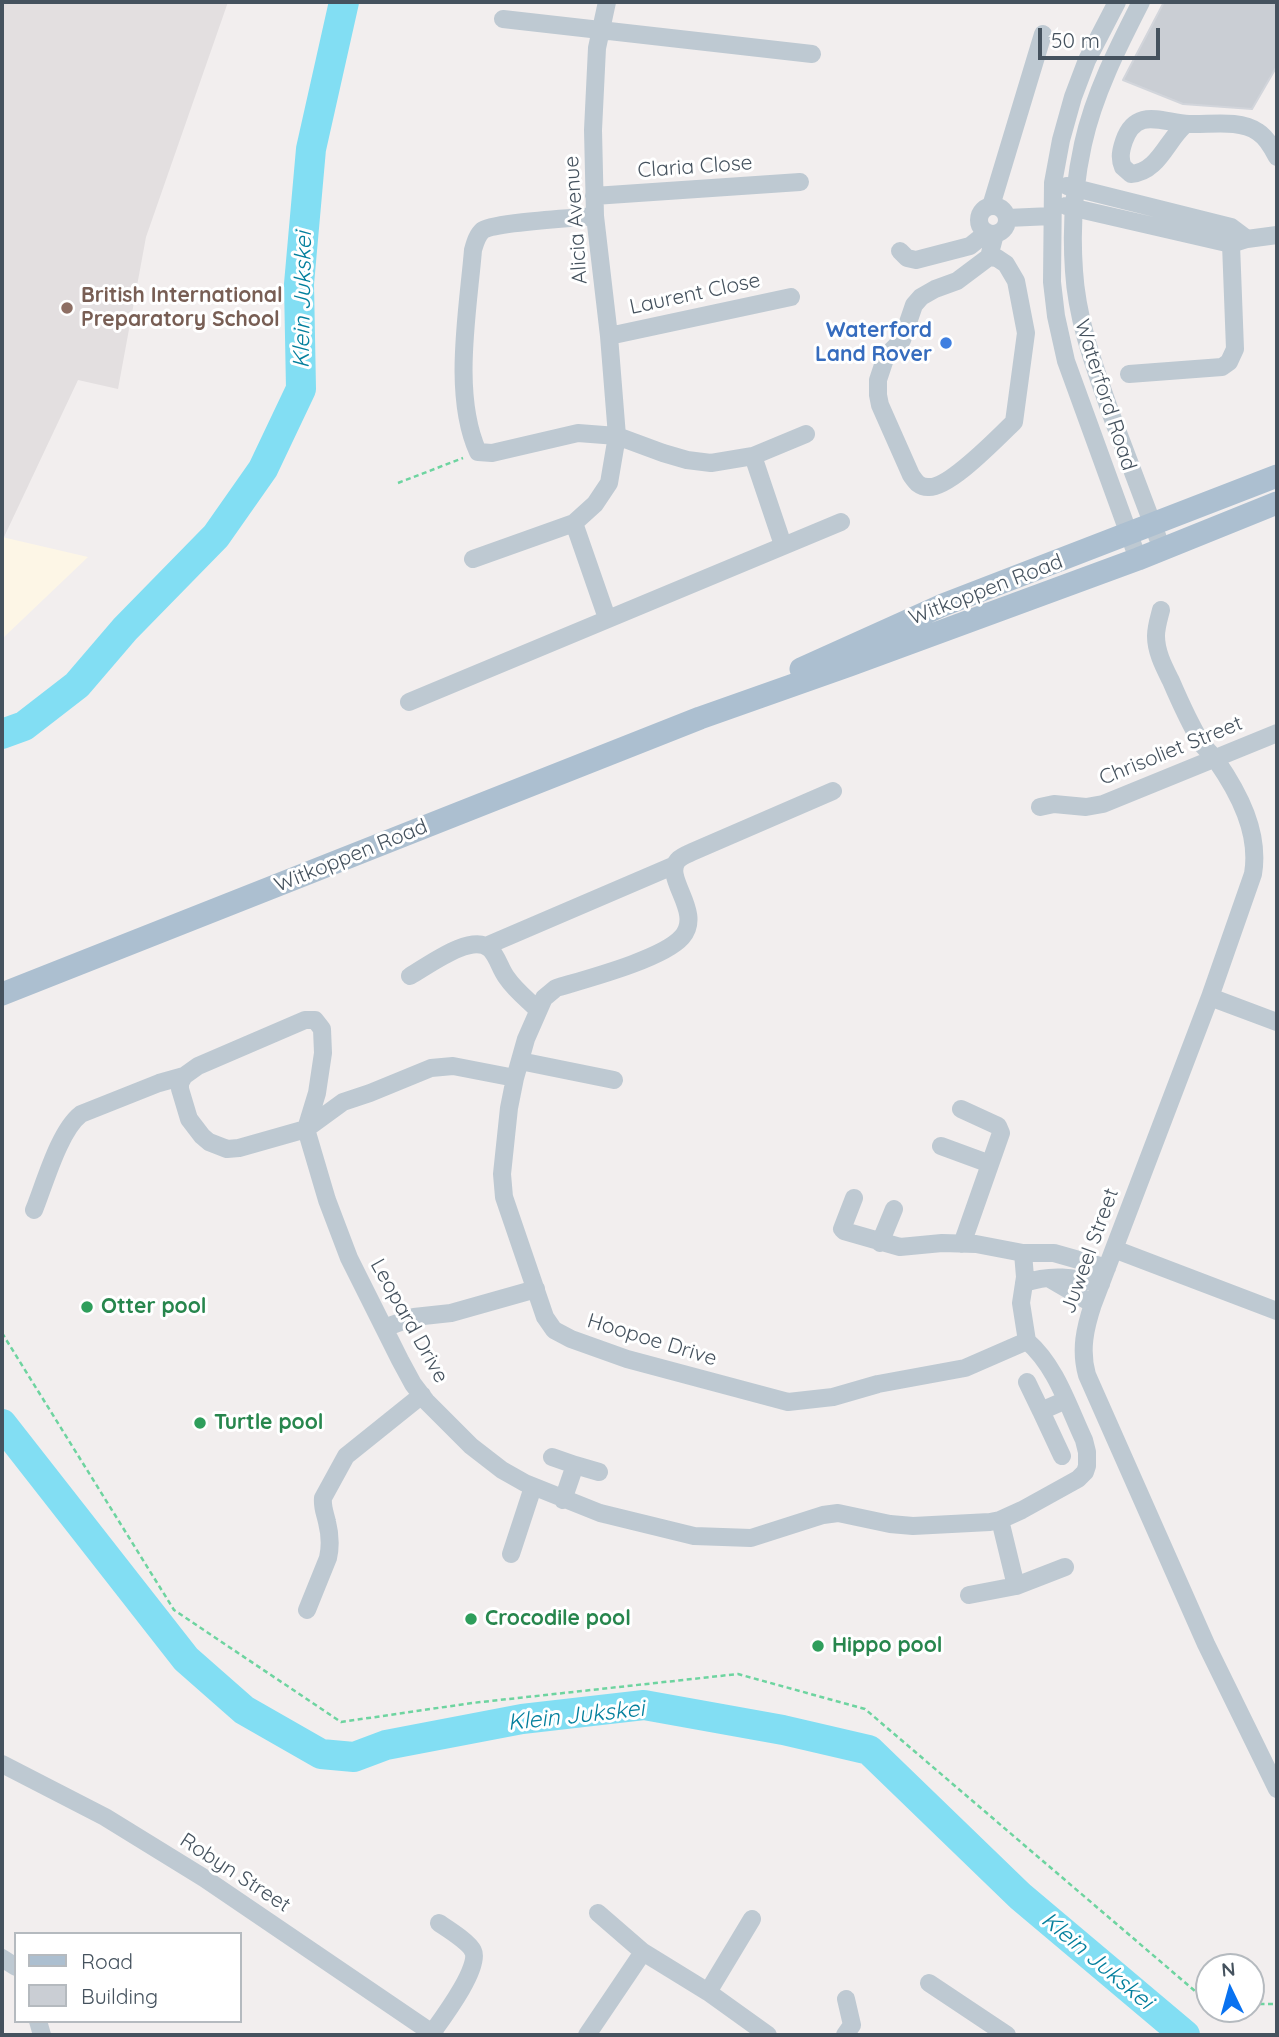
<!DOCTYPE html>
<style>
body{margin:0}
#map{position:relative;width:1279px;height:2037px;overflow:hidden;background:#f2eeee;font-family:Quicksand,sans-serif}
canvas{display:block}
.frame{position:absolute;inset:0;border:4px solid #45525e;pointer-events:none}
.legend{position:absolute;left:14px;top:1932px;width:228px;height:91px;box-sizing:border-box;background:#fff;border:2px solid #b5babf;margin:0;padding:9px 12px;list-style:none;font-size:21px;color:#45525e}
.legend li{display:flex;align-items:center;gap:14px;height:35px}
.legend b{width:35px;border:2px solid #b5babf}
.north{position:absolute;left:1195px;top:1953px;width:70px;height:70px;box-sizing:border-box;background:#fff;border:2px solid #b5babf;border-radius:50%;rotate:355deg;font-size:19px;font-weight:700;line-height:28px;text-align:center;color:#45525e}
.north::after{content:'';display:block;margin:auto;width:24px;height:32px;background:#0972f0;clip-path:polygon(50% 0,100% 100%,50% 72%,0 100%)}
.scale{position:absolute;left:1038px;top:28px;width:122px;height:32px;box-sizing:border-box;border:4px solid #45525e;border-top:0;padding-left:9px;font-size:21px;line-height:24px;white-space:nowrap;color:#45525e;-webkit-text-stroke:5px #fff;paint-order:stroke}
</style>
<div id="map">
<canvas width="1279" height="2037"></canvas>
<div class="frame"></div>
<ul class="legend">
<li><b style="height:9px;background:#acbfd0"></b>Road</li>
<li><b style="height:19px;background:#caced4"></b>Building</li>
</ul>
<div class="north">N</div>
<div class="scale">50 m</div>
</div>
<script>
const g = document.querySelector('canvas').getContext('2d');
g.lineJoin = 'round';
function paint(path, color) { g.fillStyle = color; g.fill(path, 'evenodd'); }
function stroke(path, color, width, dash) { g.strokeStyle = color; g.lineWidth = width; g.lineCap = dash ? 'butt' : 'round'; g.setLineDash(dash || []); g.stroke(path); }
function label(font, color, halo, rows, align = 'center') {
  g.font = font + ' Quicksand,sans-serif'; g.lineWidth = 6; g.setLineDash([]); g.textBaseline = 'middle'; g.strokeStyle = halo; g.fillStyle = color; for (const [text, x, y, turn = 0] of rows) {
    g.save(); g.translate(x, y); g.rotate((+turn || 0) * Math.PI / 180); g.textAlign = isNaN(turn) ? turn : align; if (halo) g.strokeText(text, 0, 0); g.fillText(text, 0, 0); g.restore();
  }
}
const commercial = new Path2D(`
 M2,537L88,557L2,639Z`);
const education = new Path2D(`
 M2,2H228L146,237L118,389L78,380L4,537H2Z`);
const river = new Path2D(`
 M2,734L24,726L77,685L125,629L216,536L263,469L301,389L299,284L311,149L344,2
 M2,1424L186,1659L244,1710L321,1754L354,1757L386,1745L522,1719L644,1705L783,1730L869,1750L1020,1896L1185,2035`);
const building = new Path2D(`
 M1164,2H1277V66L1252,109L1183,104L1123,80Z`);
const path = new Path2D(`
 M398,483L463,458
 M2,1333L174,1610L341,1722L472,1703L738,1674L865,1709L1209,2003
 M1251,2004H1277`);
const minor = new Path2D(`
 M1117,2L1087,60L1073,97L1061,140L1053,183L1052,282L1056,316L1066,361L1138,559
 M1141,2C1118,47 1094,94 1083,144C1074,185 1071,229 1074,271C1077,321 1095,368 1111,414C1128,459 1145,504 1162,549
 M503,19L812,54
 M1186,124C1167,139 1159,172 1131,174L1123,167C1119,158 1121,150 1124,141C1136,106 1163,123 1189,124C1210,125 1239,119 1258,132C1266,137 1273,149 1277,157
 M1067,186L1231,227L1247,239
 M594,196L800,182
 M991,206L1043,34
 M1066,206L1231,244L1247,239L1277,235
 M979 220a14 14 0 1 1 28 0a14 14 0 1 1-28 0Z
 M595,216C574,218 497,222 483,230C477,235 475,243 473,250C468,311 452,395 478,452L492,453L578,433L617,436L663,453L687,460L711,463L753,456L806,434
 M1007,218L1052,216
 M900,251L907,258L916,260L970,246L980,238L985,231
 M989,257L997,258L1006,264L1016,281L1026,333L1014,422C997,438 949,489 928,487C919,487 916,482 911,475L880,405L878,395V380L886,356L902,340L914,305L921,297L935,289L957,281L989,257L995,234
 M609,336L791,297
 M1129,374L1222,367L1229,362L1235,349L1231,244
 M753,456L783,545
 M574,523L607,618
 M473,559L574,523L595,504L609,483L617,436L609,336L595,216L593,130L597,48L607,2
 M1161,610C1159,618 1156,627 1156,636C1156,652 1164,667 1171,681C1180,702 1190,724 1202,744C1206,750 1212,754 1216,760C1239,793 1260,833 1253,874L1210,997L1093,1304C1085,1328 1080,1350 1087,1375L1206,1644L1277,1789
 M409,702L841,522
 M833,791L692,852C688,854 682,856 678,860C662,878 704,912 682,937C663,959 586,979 556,988L544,998L526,1039L515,1078L509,1108L502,1174L504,1197L545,1317L554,1330L571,1339L627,1359L788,1402L833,1397L878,1384L965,1368L1027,1341
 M1040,807L1054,804L1086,807L1103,804L1277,733
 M486,946L675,865
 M410,976C428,966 472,932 490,949C498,957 500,969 507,978C515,990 528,1000 538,1010
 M1210,997L1277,1022
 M520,1061L614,1080
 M515,1078L453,1066L431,1068L370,1093L343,1102L306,1129L239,1148L227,1149L209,1142L202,1136L189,1119L180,1089V1083L184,1076L198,1066L305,1020H315L322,1029L323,1053L317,1093L306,1129L327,1200L349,1258L400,1360L413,1384L426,1401L471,1446L502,1470L525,1483L600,1513L694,1536L751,1538L823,1515L838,1513L890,1524L913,1526L990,1522L1000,1520L1022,1510L1078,1479L1085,1472L1087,1466V1452L1084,1440C1068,1406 1056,1366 1027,1341
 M961,1109L998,1126L1001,1133L962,1244
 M941,1146L990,1164
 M854,1198L842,1229L844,1231L900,1247L942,1243L976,1244L1023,1253H1054L1107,1268
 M34,1210C45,1183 59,1131 81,1114L159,1083L184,1076
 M880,1243L894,1209
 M1114,1249L1277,1311
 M1023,1253L1025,1277L1021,1303L1027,1341
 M1050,1279L1093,1304
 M1024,1283C1051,1274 1073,1277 1101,1284
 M384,1328L414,1317L451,1313L536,1289
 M1027,1382L1041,1411L1066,1400
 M1041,1411L1062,1456
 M552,1457L575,1465L563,1500
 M575,1465L599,1472
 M1000,1520L1016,1586
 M511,1554L533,1487
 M969,1595L1016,1586L1065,1567
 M307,1610L328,1558C331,1545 330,1534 327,1522C325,1513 322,1507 323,1498L346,1456L422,1395
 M2,1764L105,1817L204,1878L435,2035
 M598,1913L643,1952L708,1992L768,2035
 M2,1958L16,1967
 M929,1983L1007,2035
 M708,1992L752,1919
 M38,2021L42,2035
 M432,2033C442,2019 481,1967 473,1951C469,1942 448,1929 439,1923
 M587,2035L643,1952
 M845,2035L852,2025L846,1999`);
const major = new Path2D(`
 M801,669L943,605L1277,476
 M2,994L700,718L850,665L1138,559L1277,503`);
const markers = [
 [67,308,7,"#8d6e63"],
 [946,343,7,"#3f7fe0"],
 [87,1307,7,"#2e9e5b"],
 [200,1423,7,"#2e9e5b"],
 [471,1619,7,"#2e9e5b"],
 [818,1646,7,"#2e9e5b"]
];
const streetNames = [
 ["Claria Close",695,167,-4],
 ["Alicia Avenue",576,220,-94],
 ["Laurent Close",695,294,-12],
 ["Waterford Road",1105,395,72],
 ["Witkoppen Road",986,590,-21],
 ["Chrisoliet Street",1171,751,-22],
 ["Witkoppen Road",351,856,-22],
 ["Juweel Street",1090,1251,-70],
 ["Leopard Drive",409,1321,61],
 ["Hoopoe Drive",652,1340,17],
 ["Robyn Street",235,1873,33]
];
const educationNames = [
 ["British International",81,296],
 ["Preparatory School",81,320]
];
const shopNames = [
 ["Waterford",932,331],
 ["Land Rover",932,355]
];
const leisureNames = [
 ["Otter pool",101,1307],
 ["Turtle pool",214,1423],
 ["Crocodile pool",485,1619],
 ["Hippo pool",832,1646]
];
const waterNames = [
 ["Klein Jukskei",303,300,-89],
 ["Klein Jukskei",576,1716,-6],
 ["Klein Jukskei",1097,1961,40]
];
paint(commercial, '#fdf6e6');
paint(education, '#e3dfe0');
stroke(river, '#82def3', 30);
paint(building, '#caced4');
stroke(building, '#d2d5db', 2);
stroke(path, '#6ed4a0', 2.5, [5, 3.5]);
stroke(minor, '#bec9d2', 18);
stroke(major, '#acbfd0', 23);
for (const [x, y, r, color] of markers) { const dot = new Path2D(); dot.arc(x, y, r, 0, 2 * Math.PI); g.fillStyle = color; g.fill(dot); stroke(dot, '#fff', 2.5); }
label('21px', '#45525e', '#fff', streetNames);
label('bold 21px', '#785e54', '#fff', educationNames, 'left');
label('bold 21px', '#366cbe', '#fff', shopNames, 'right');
label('bold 21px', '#27864d', '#fff', leisureNames, 'left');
label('italic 23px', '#037f9d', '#fff', waterNames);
</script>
